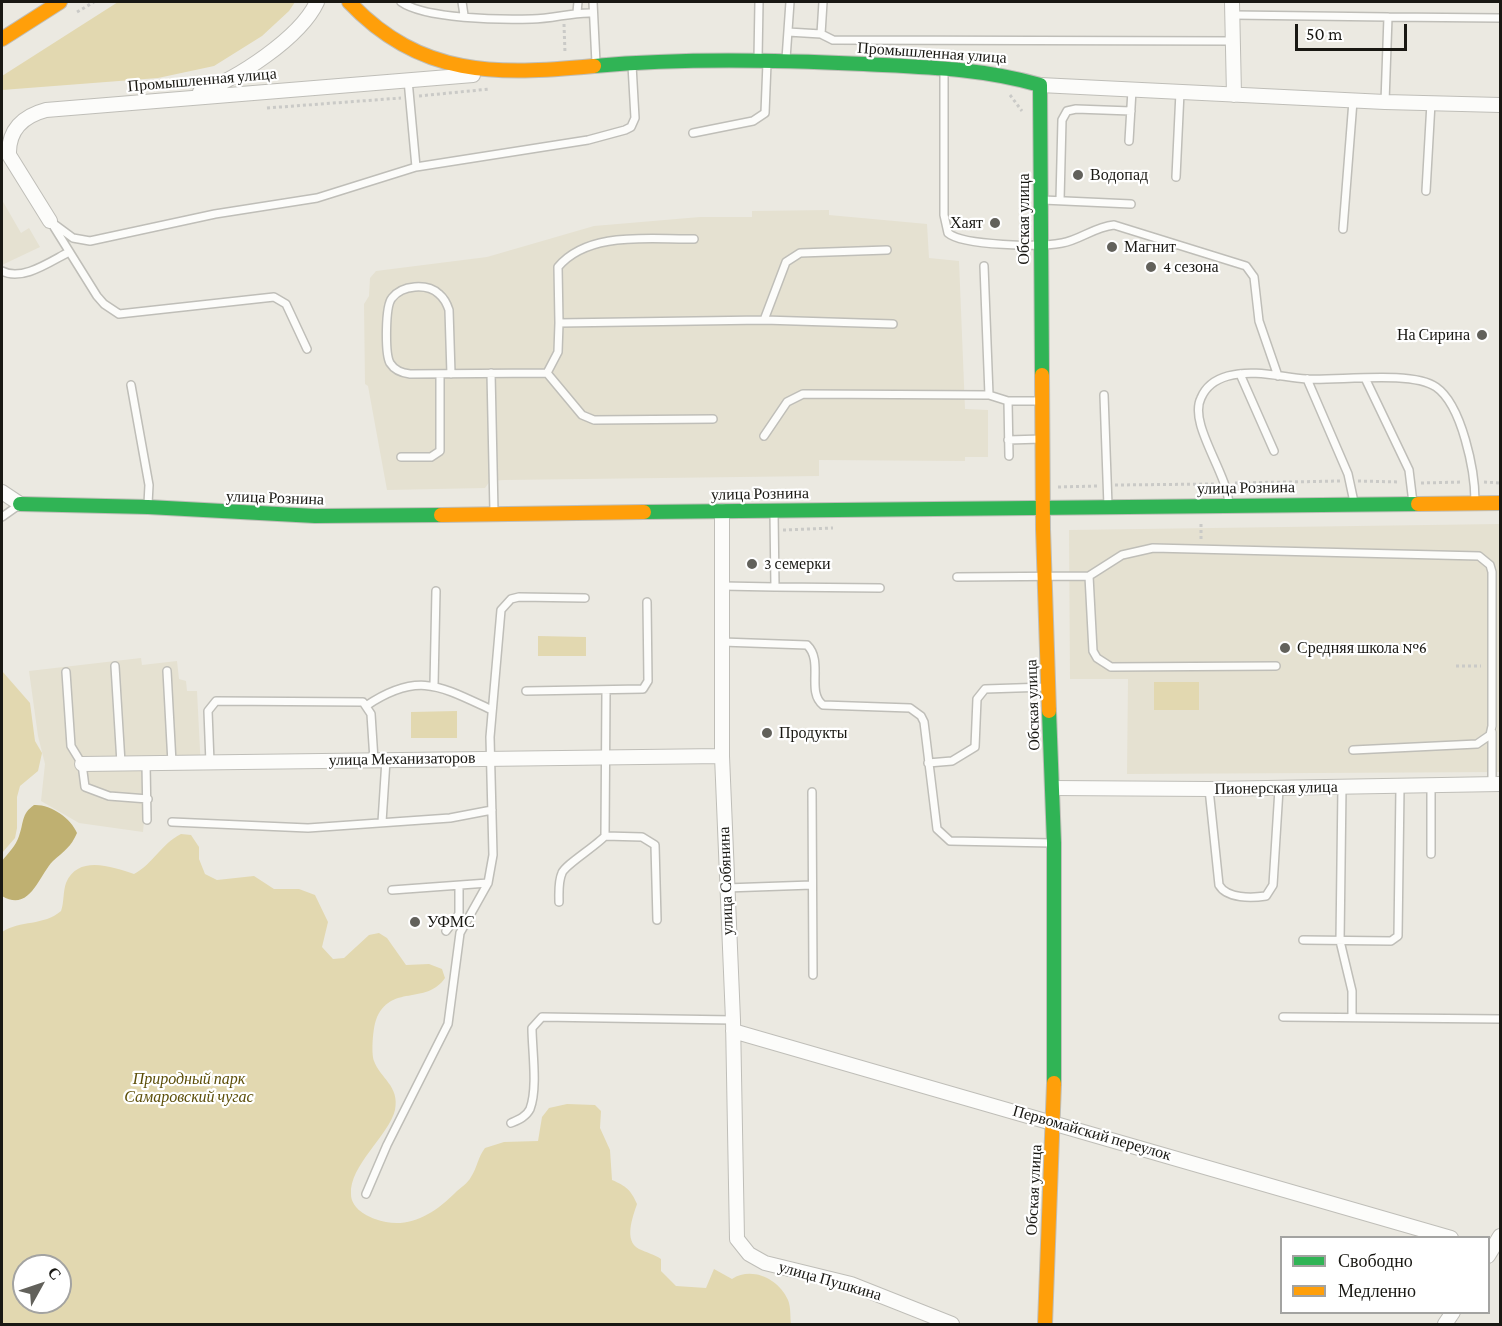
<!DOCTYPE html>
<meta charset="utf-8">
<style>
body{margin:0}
#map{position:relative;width:1502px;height:1326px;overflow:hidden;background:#ebe9e1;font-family:"Crimson Pro",serif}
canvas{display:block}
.frame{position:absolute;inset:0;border:3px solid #191813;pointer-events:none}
.legend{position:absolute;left:1280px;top:1236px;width:210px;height:78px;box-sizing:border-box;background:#fff;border:2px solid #a3a3a1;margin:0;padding:8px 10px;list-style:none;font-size:18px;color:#191813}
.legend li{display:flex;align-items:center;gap:12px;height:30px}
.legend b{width:30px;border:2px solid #a3a3a1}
.north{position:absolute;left:12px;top:1254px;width:60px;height:60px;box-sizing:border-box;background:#fff;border:2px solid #a3a3a1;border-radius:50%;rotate:50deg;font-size:16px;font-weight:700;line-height:24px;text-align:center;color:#191813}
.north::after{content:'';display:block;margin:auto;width:21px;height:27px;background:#62615b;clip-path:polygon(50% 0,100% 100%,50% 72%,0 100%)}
.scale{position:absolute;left:1295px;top:24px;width:112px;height:27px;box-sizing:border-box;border:3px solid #191813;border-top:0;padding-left:8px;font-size:18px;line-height:21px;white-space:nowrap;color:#191813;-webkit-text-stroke:4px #fff;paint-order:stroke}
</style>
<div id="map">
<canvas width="1502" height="1326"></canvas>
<div class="frame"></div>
<ul class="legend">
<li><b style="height:8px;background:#30b455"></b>Свободно</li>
<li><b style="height:8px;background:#ff9f0a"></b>Медленно</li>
</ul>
<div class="north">С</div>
<div class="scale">50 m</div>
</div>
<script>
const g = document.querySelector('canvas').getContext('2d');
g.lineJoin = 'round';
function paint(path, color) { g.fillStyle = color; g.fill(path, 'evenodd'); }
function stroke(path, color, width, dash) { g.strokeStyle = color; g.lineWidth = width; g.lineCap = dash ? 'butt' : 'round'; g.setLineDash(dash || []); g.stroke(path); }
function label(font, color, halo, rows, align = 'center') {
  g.font = font + ' "Crimson Pro",serif'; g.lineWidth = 4.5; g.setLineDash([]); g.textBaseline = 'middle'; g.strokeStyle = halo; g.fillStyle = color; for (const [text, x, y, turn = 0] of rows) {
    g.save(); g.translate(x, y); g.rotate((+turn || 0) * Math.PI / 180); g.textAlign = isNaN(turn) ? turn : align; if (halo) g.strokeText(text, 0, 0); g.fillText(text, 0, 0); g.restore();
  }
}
const built = new Path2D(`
 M2,200L21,233L29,228L40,247L2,265Z
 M829,210V215L927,224L929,258L959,261L965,409L988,410V457H965V461L819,460V476L504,480L490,481L485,488L387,490L368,386L365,384L364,304L369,296L370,278L376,271L487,257L594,226L700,217H752V211Z
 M1500,524V772L1127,774L1128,679H1070L1069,530Z
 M141,658L142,665L177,661L179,679L186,681L187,691H197L201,770H149L143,832L79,823L41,801L45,764L38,736L29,671Z`);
const green = new Path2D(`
 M118,2H295L289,11L262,36L214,66L158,78L2,90V76Z
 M538,636L586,637V656H538Z
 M2,671L30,703L35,741L42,753L38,771L20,786L17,797V828L15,838L2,853Z
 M1154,682H1199V710H1154Z
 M457,711V738H411V712Z
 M181,834L191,835L199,847V859L205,874L217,880L254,876L274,889H299L315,895L328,922L322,947L333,959L344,958L369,935L379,933L387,938L406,965L429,964L442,969L445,978C426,1006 390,983 376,1020C373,1028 371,1053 374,1061C380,1078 400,1086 395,1110C389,1135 349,1166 351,1194C351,1207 364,1215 375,1219C406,1231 433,1215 455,1193C460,1188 468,1183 471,1177C477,1168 478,1157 485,1148L504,1142L538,1141L542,1117L549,1108L567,1104L595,1105L601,1111L600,1128L610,1150L612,1180C626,1186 631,1190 637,1204C633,1216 623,1241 639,1249C647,1253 654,1254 661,1259V1271L676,1286L706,1288L714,1269L732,1279C752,1266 779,1279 788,1300C791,1307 790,1317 791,1324H2V932C20,920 44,926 61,911C64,903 63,891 66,883C78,854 113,867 134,874C153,864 161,844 181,834ZM24,1266H60V1302H24Z`);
const water = new Path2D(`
 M34,805C50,804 71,818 77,833C71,847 64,851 53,861C39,875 30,913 2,896V861C8,853 16,846 19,836C24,823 21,814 34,805Z`);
const path = new Path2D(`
 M77,12L94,2
 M564,24L565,53
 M1010,95L1022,111
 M419,96L490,89
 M267,108L401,98
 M1358,481L1400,482
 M1484,482L1500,483
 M1235,483L1340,481
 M1421,483L1463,482
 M1115,485L1214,484
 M1058,487L1097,486
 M783,530L833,528
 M1201,539V521
 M1456,666H1481`);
const lane = new Path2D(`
 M401,2C425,19 501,20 532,19C553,19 572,12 592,13
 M462,2L464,15
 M593,2L596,63
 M823,2L821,34L833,40L1235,41
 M577,12L578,2
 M1234,15L1388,17
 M788,32L821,34
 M758,59L759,2
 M786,59L790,2
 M944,71V215L948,233C963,246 1041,247 1062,243C1080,240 1094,227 1114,225L1246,266L1254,277L1259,321L1278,376
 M408,80L416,167
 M1385,102L1388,17L1500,18
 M693,133L753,121L765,113L767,63
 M1129,141L1132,90
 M1176,177L1180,92
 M1426,191L1431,103
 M1043,200L1131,204
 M1060,200L1062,120L1067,111L1076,109L1131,111
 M50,221L73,238L90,241L215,214L317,198L416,167L588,140L625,130L631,127L635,118L632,65
 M54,227L97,296L104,304L119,314L274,297L286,304L307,349
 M1343,229L1353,101
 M984,266L989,395
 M2,271C22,282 51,261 69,252
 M764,320L893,324
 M559,323L558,267C589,230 652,240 694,239
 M491,373L494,512
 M547,373L558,352L559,323L764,320L786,262L800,253L887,250
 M451,374L449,310C447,304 444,298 439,294C427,283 402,285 392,298C385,306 385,354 390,363C395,371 402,373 410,374L547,373L582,415L594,420L713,419
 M1240,374L1274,451
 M1365,378L1409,470L1413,503
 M1307,379L1348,474L1354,502
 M131,385L149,485L148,504
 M1104,395L1108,506
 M1008,401L1009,456
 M764,436L787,402L803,394L989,395L1008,401H1040
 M1008,440L1042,439
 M401,457H431L440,451V374
 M1229,505C1228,473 1188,424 1201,398C1206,386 1217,379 1228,376C1253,369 1281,377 1306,379C1337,381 1412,370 1436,387C1462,405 1475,471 1475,501
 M2,517L19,505
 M1089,576L1093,651L1097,658L1111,667L1276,666
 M957,577L1089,576L1122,555L1153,548L1479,556L1490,565L1492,572V726L1490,735L1477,744L1353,750
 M722,586L775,587L774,513
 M775,587L880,588
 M722,642L807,645C824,661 806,692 823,705L910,708L921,716L924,722L937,829L950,841L1052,843
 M115,666L121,763
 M167,671L172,763
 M66,672L71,746L82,764L85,787L109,796L148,799
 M434,685L436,591
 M526,691L643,689L648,681L647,602
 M606,692L605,836L642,837L655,845L657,920
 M366,706C418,671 440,686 492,710
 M210,763L208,711L216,701L363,702L371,714L374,760
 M928,763L952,761L975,747L977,699L985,689L1047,687
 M146,764L147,820
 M1492,785V732
 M1342,787L1340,941L1352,991V1016
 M1209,789L1219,885C1227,899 1252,898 1266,896L1273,885L1279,789
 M812,792L813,975
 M172,822L308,828L450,818L492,810
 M382,822L386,760
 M1431,854V787
 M726,888L812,885
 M392,890L488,883
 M559,902C559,893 558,882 562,873C565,865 596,846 605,836
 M446,931L459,914V886
 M1303,940L1391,941L1398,936L1400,788
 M1283,1017L1500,1019
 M511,1123C518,1120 526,1117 530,1109C538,1088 532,1050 532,1028L542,1017L733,1020
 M366,1194L387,1145L448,1024L460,933L488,883L493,855L490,737L501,610L511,599L519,597L585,598`);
const street = new Path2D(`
 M1232,2L1234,95
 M1040,85L1385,102L1500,105
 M200,92C237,79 300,38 317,2
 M50,221L9,155C8,130 23,116 46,110L473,75
 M2,492L20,504
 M722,511V756L733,1020L737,1239L749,1254L765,1263L851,1284L952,1324
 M82,764L722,756
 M1052,788L1209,789L1500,784
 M733,1031L1451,1238
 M1488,1256L1500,1236
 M1445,1324L1453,1312`);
const fast = new Path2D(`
 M594,66C684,58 774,60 864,64C924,67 982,68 1040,85L1042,375
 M20,504L148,507L315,516L441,515
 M644,512L1418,504
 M1049,711L1054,843V1083`);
const slow = new Path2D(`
 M349,2C421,78 497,75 594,66
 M2,39L60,2
 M1042,375L1043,529L1049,711
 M1418,504L1500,503
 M441,515L644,512
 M1045,1324L1054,1083`);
const markers = [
 [1078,175,6,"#62615b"],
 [995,223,6,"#62615b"],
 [1112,247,6,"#62615b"],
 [1151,267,6,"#62615b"],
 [1482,335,6,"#62615b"],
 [752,564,6,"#62615b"],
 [1285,648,6,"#62615b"],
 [767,733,6,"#62615b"],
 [415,922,6,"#62615b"]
];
const streetNames = [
 ["Промышленная улица",932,53,4],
 ["Промышленная улица",202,80,-5],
 ["Обская улица",1024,219,-90],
 ["улица Рознина",1246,488,-1],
 ["улица Рознина",760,494,-1],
 ["улица Рознина",275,498,2],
 ["Обская улица",1033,705,-92],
 ["улица Механизаторов",402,759,-1],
 ["Пионерская улица",1276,788,-1],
 ["улица Собянина",726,881,-92],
 ["Первомайский переулок",1092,1133,16],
 ["Обская улица",1034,1190,-87],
 ["улица Пушкина",830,1281,16]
];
const poiNames = [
 ["Водопад",1090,175],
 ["Хаят",983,223,"right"],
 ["Магнит",1124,247],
 ["4 сезона",1163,267],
 ["На Сирина",1470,335,"right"],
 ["3 семерки",764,564],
 ["Средняя школа №6",1297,648],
 ["Продукты",779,733],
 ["УФМС",427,922]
];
const parkNames = [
 ["Природный парк",189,1079],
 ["Самаровский чугас",189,1097]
];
paint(built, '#e5e1d1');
paint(green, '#e2d8b0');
paint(water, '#bfb071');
stroke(lane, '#bfbeb8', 10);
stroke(street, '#bfbeb8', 16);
stroke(fast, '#bfbeb8', 16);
stroke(slow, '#bfbeb8', 16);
stroke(path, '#cacac7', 3, [3, 3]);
stroke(lane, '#fcfcfa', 7);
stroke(street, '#fcfcfa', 14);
stroke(fast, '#30b455', 14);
stroke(slow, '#ff9f0a', 14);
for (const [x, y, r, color] of markers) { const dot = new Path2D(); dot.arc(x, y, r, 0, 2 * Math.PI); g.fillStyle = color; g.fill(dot); stroke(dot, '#fff', 2); }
label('16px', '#191813', '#fff', streetNames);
label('16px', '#191813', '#fff', poiNames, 'left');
label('italic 16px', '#5c4e08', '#fff', parkNames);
</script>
